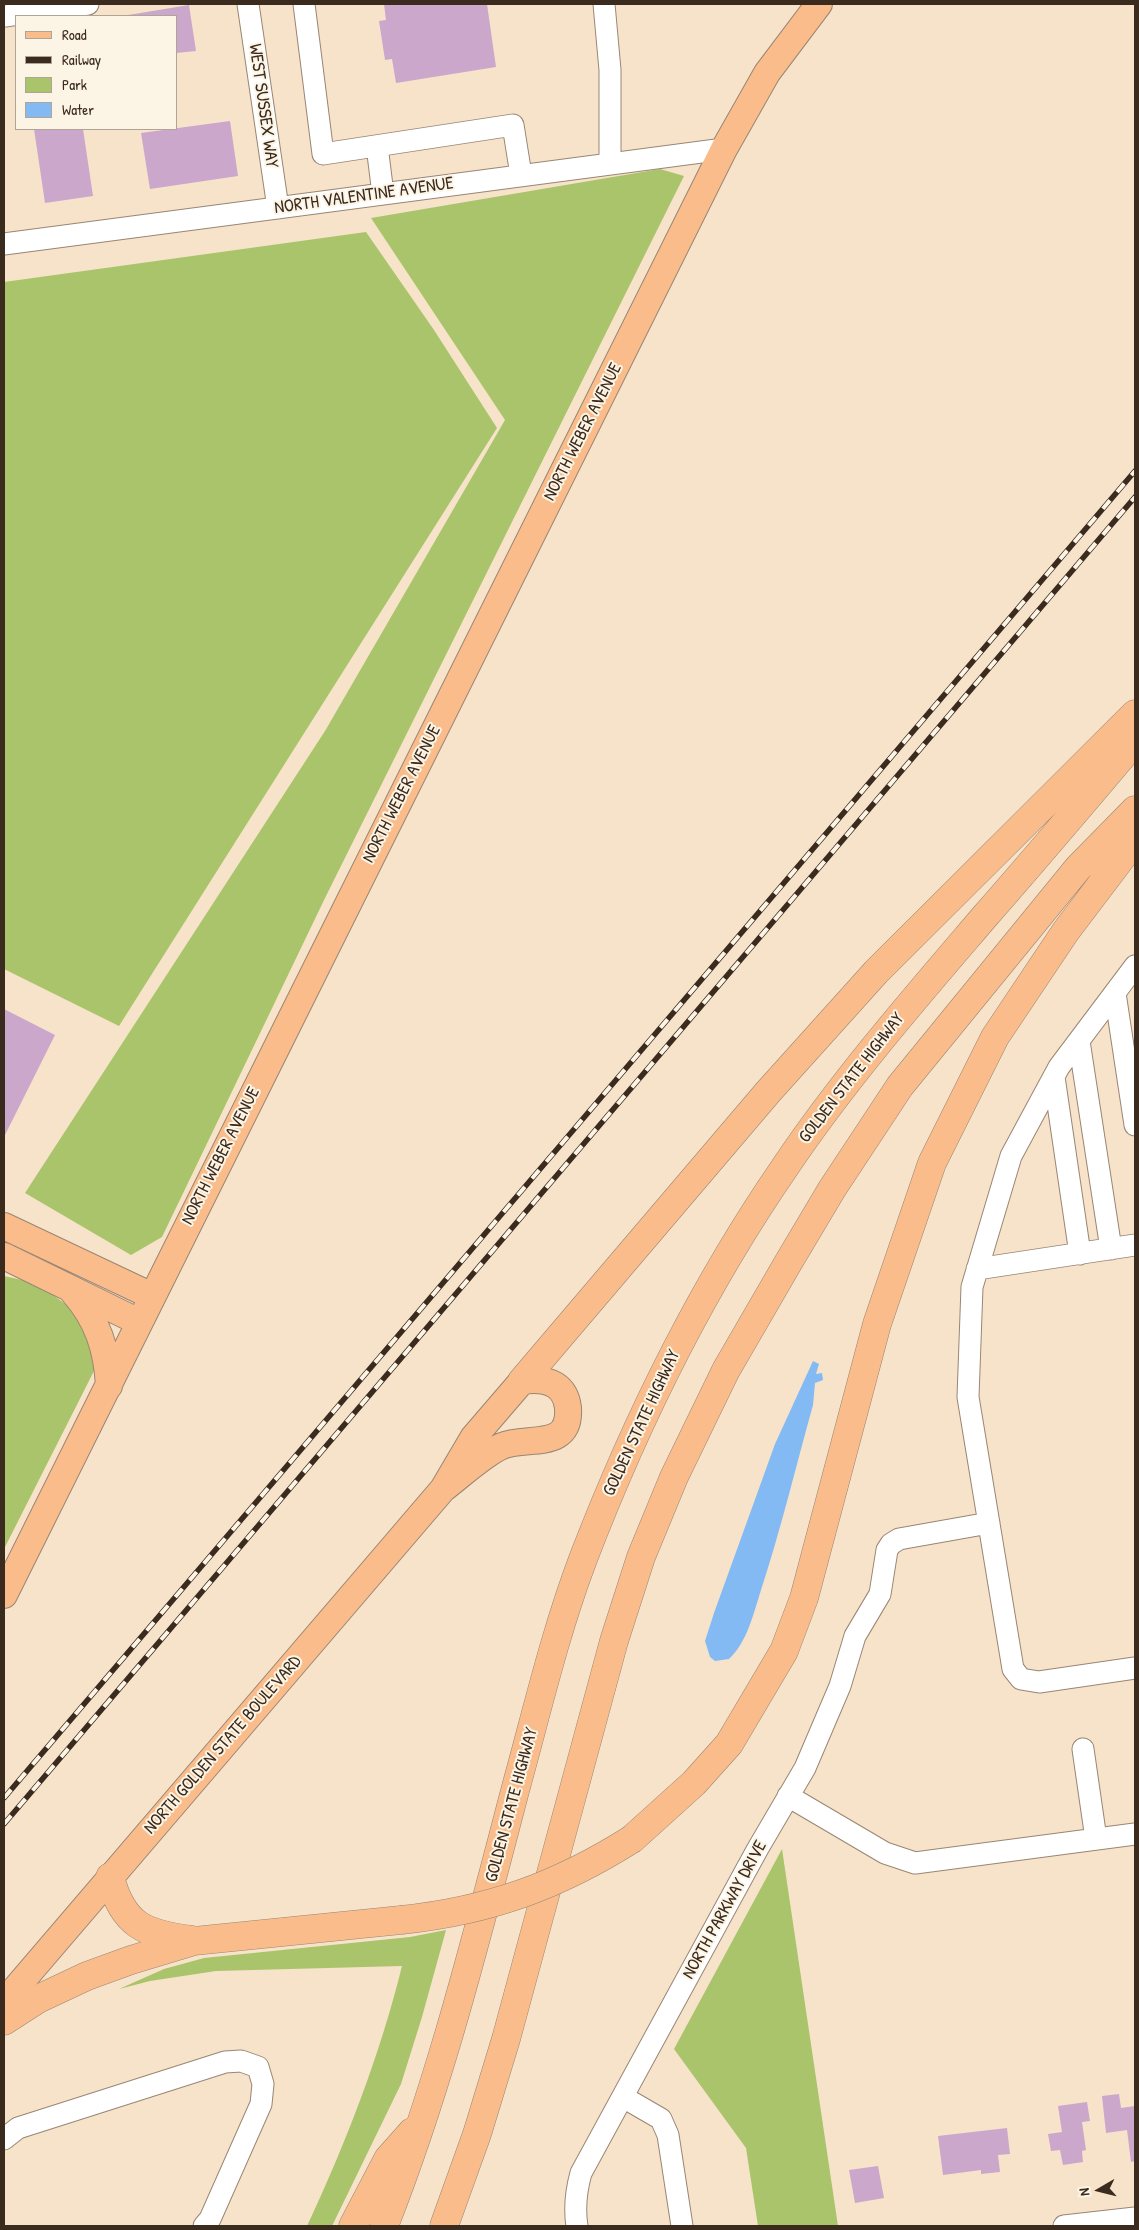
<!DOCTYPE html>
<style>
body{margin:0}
#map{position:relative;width:1139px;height:2230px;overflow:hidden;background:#f7e3ca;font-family:"Patrick Hand",sans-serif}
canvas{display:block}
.frame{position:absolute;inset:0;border:5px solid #3b2a1e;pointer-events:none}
.legend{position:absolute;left:15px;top:15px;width:162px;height:115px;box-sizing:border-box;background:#fcf5e5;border:1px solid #afa495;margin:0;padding:6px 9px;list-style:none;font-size:15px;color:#3b2a1e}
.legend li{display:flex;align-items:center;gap:10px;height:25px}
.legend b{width:25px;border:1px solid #afa495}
.north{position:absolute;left:1074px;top:2165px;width:50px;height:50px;-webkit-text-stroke:4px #fcf5e5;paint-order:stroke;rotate:262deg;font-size:14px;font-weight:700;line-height:20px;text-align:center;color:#3b2a1e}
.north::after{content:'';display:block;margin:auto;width:18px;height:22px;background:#3b2a1e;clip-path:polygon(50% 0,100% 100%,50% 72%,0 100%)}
</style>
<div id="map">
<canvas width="1139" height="2230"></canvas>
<div class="frame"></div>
<ul class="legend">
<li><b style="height:6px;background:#f9bc8a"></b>Road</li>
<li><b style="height:6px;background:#3b2a1e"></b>Railway</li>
<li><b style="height:14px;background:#a9c46a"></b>Park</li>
<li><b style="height:14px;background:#83baf3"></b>Water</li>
</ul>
<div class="north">N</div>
</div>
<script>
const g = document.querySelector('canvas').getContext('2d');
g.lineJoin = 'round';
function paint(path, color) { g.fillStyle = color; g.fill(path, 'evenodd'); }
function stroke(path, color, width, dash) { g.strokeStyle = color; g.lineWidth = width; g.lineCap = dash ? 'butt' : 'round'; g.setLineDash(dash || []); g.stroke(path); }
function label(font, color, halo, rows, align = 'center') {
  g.font = font + ' "Patrick Hand",sans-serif'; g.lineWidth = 4; g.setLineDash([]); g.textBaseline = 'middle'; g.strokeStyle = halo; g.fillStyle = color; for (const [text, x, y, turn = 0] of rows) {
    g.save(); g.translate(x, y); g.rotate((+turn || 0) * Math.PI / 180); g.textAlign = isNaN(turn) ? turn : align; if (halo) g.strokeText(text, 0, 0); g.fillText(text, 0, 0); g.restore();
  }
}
const green = new Path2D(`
 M660,169L684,176L326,896L162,1237L131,1255L25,1193L325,731L505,420L371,218Z
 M366,232L434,330L497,428L119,1026L4,969V282Z
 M4,1276L36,1283L74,1310L89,1335L95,1369L4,1549Z
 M782,1849L838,2226H758L746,2148L674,2049Z
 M446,1930L422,2017L401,2084L332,2226H307C346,2143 380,2055 402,1966L216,1971L150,1981L119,1989L164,1969L204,1958L410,1937Z`);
const water = new Path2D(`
 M813,1361L819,1364L816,1374L822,1373L823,1380L815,1383L813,1405C796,1466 781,1529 761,1590C754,1612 747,1643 729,1659L715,1661L710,1657L705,1641L714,1613L775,1444Z`);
const building = new Path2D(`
 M384,4H487L496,67L396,83L392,59L385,60L379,21L386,20Z
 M189,5L196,51L176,53V16H122Z
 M230,121L238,176L150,189L141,133Z
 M34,129H83L93,196L45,203Z
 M4,1009L55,1035L4,1137Z
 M1119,2094L1121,2108L1135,2106V2161L1131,2162L1127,2130L1106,2133L1102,2096Z
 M1087,2102L1090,2121L1082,2122L1086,2150L1082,2151L1083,2162L1063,2165L1060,2150L1051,2151L1048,2134L1062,2132L1058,2106Z
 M1007,2128L1010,2154L998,2155L1000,2172L981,2174V2170L943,2175L938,2136Z
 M878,2166L884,2198L855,2203L849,2170Z`);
const minor = new Path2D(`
 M248,4L278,208
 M304,4L323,154L513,125L521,175
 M604,4L610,70V164
 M5,16L88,4
 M377,146L383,194
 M4,244L724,149
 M1135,966L1059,1067L1011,1156L972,1287L968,1397L1013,1669L1021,1679L1039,1682L1135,1668
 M1115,993L1135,1125
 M1079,1041L1111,1249
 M1054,1077L1080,1254
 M977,1269L1135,1245
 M1083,1749L1096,1839
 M788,1796L885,1853L915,1863L1135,1834
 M623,2097L661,2119L668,2135L682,2226
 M4,2139L18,2128L225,2062L241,2061L258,2067L263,2084L261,2104L210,2219L204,2226
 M577,2226C574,2207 576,2191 581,2173L757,1850L805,1768L840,1686L855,1636L880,1594L887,1550L891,1544L899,1539L989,1523
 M1064,2226L1135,2218`);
const major = new Path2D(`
 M4,1226L152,1296
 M4,1256L139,1322
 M73,1292C98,1320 107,1350 109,1386
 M4,1595L724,149L767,73L819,4
 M4,2002L443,1489L473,1438L522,1381C534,1379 545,1379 555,1385C563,1390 567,1399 568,1408C571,1452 526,1435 502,1446C485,1453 459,1477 443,1489`);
const highway = new Path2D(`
 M522,1381L768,1092L876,972L1135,714
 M632,1839L694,1783L729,1744L784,1651L804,1598L877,1324L932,1163L995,1037L1066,931L1135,840
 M110,1877C123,1926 145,1934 192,1940
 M4,2021L38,1999L87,1976L131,1960L194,1941L401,1920
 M353,2226L388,2159L412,2132
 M384,2226C440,2084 477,1935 516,1787C537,1711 555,1633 583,1559C636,1421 701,1289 785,1167C845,1078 916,997 986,915C1036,858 1086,799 1135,741
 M444,2226L477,2134L506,2039L614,1641L641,1557L674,1477L726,1370L788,1263L832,1189L900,1086L1078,868L1135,810`);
const rail = new Path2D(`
 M4,1798L1135,471
 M4,1824L1135,497`);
const highwayBridge = new Path2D(`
 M401,1920C488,1911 558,1886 632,1839`);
const streetNames = [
 ["WEST SUSSEX WAY",263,106,82],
 ["NORTH VALENTINE AVENUE",364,196,-8],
 ["NORTH WEBER AVENUE",583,432,-63],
 ["NORTH WEBER AVENUE",402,794,-63],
 ["GOLDEN STATE HIGHWAY",852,1078,-52],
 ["NORTH WEBER AVENUE",221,1156,-63],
 ["GOLDEN STATE HIGHWAY",642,1423,-65],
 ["NORTH GOLDEN STATE BOULEVARD",223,1745,-49],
 ["GOLDEN STATE HIGHWAY",512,1805,-75],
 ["NORTH PARKWAY DRIVE",725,1910,-61]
];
paint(green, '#a9c46a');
paint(water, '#83baf3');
paint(building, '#cba7cc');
stroke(minor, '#998674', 23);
stroke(major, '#998674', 28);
stroke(highway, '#998674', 29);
stroke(minor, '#fff', 21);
stroke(major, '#f9bc8a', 26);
stroke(highway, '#f9bc8a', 28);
stroke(rail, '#3b2a1e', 5.5);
stroke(rail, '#fcf5e5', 4, [11]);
stroke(highwayBridge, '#998674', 29, []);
stroke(highwayBridge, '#f9bc8a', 28);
label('18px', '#3b2a1e', '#fcf5e5', streetNames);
</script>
